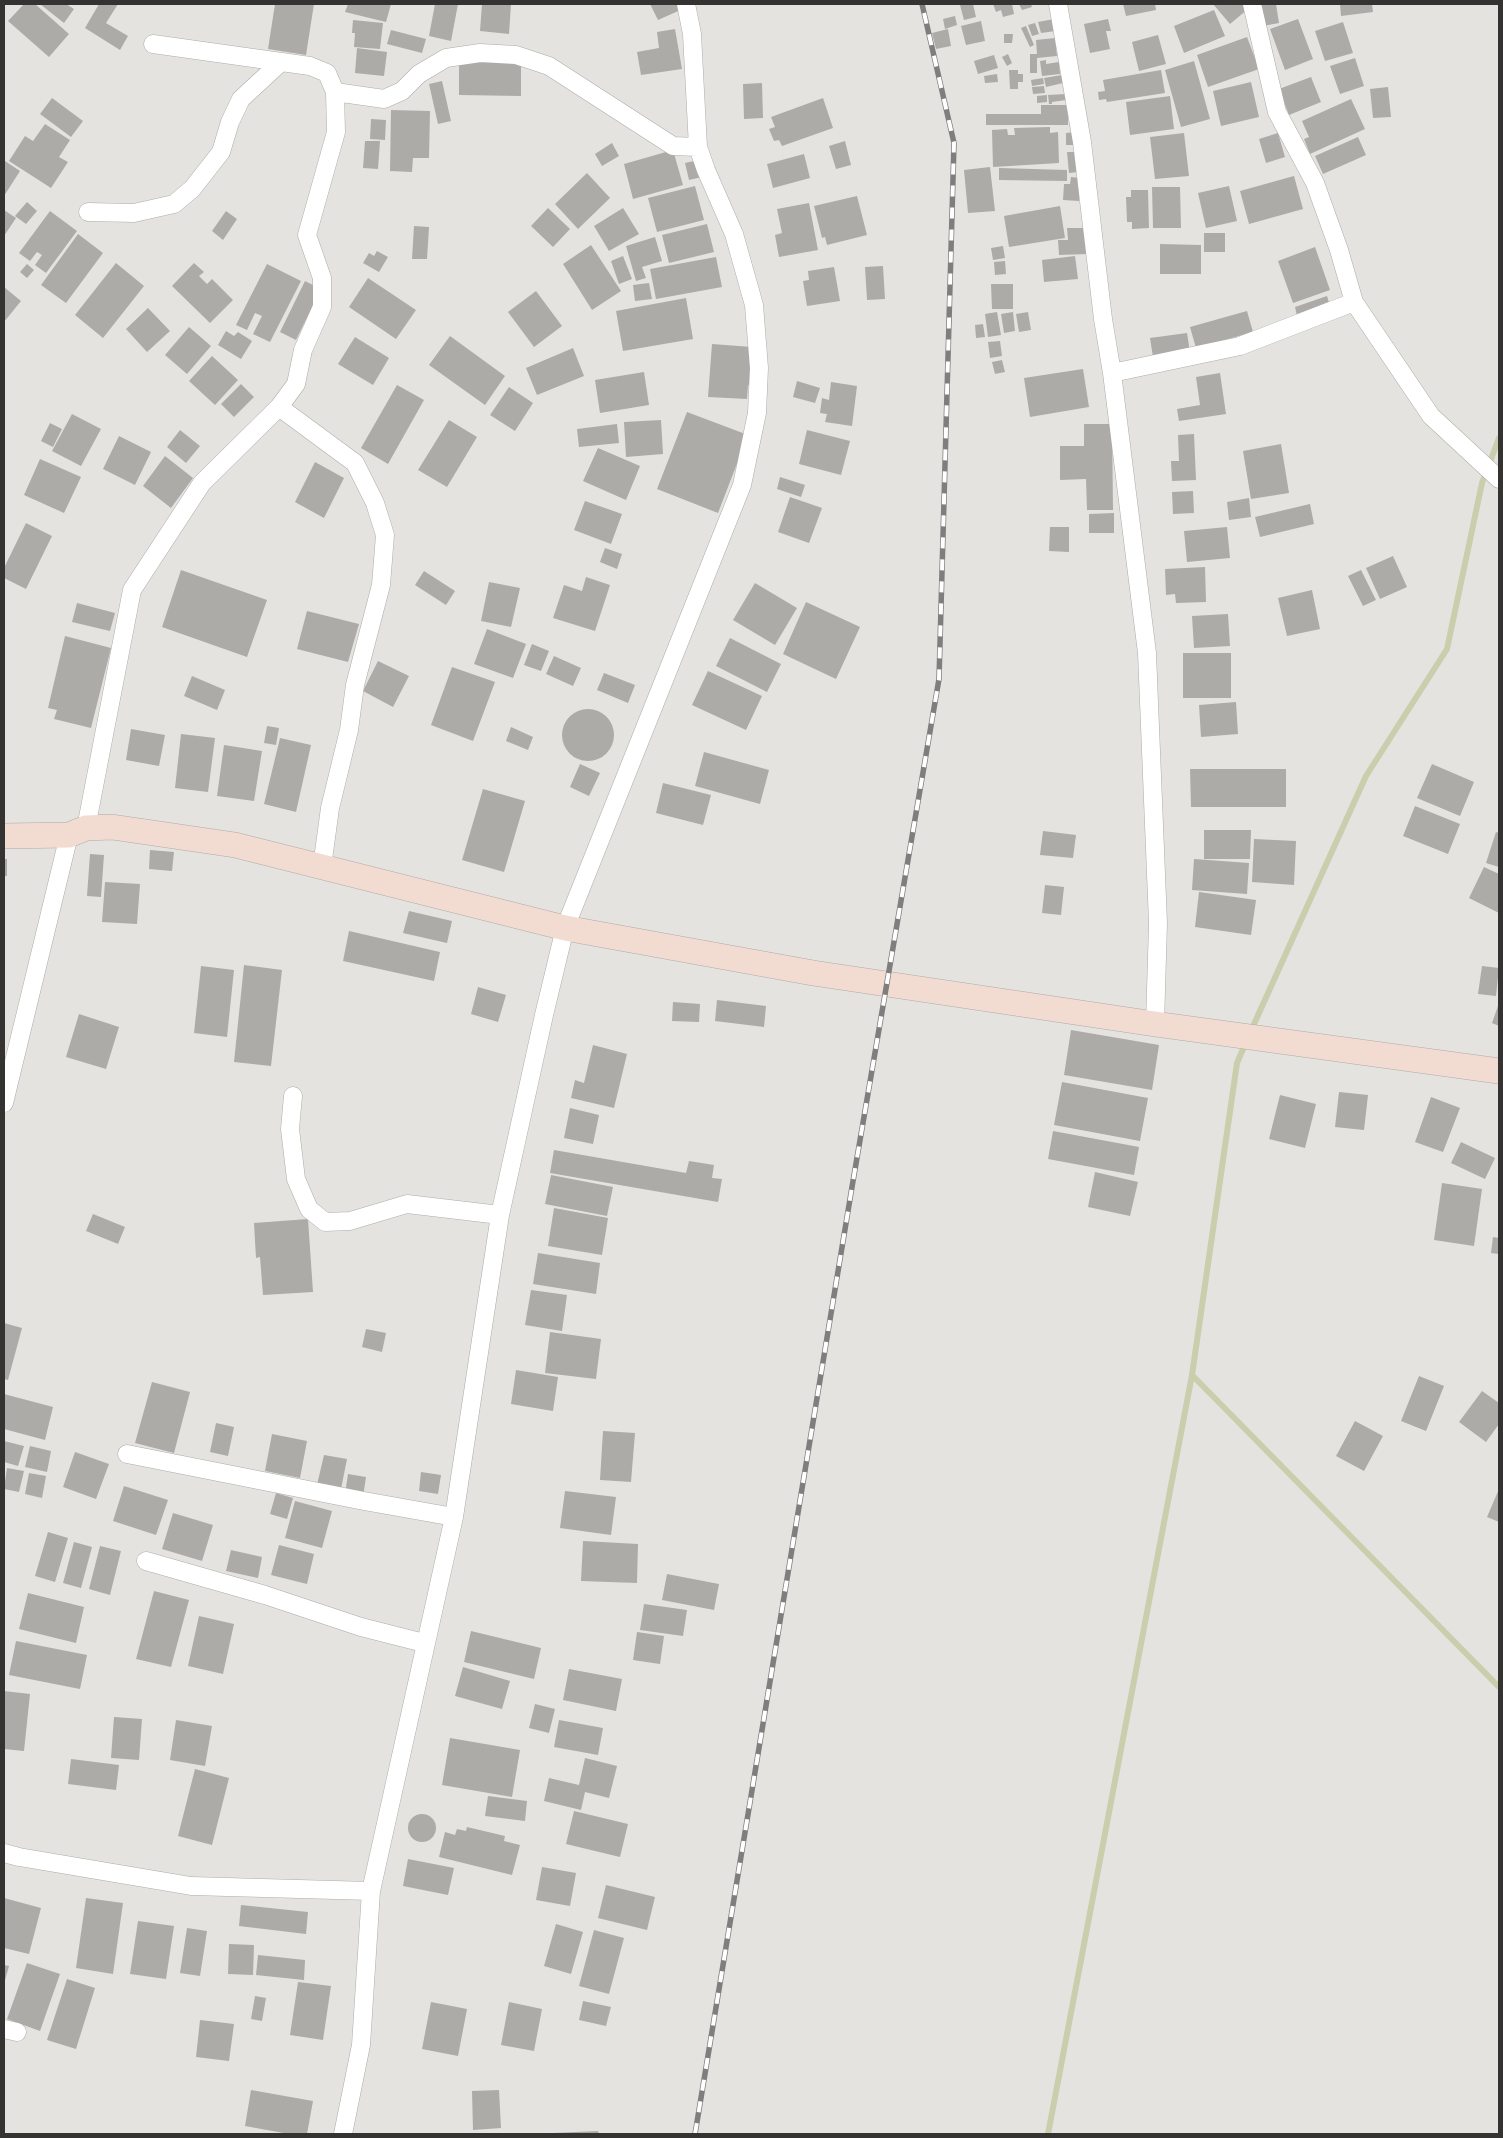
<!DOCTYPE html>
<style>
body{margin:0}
#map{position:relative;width:1503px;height:2138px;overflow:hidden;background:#e5e3e0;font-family:"DM Sans",sans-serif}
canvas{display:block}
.frame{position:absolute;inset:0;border:5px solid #343332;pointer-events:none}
</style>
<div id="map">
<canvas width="1503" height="2138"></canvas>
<div class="frame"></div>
</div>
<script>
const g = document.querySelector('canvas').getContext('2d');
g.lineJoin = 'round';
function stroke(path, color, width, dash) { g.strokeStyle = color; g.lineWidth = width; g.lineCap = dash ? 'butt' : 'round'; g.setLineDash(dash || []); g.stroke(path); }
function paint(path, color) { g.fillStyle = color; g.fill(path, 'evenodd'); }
const stream = new Path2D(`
 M1250,1033L1366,776L1447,649L1482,483L1499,438
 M1192,1375L1499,1687
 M1048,2134L1192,1375L1237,1063L1246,1042`);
const building = new Path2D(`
 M24,4H35L69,34L49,57L8,21Z
 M40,4H66L74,9L64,23Z
 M99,4H118L106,23L128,36L120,50L85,28Z
 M275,4H314L306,55L268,49Z
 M348,4H391L386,22L345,12Z
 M435,4H458L451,41L429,36Z
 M482,4H511L509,34L480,31Z
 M650,4H683L685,8L658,20Z
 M966,4H973L976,17L964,20L960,5Z
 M993,4H1012L1014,14L1003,17L1001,10L996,12Z
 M1019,4H1031L1032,7L1022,10Z
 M1123,4H1155L1156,10L1126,16Z
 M1213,4H1244L1248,9L1230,24Z
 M1259,4H1276L1279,23L1263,26Z
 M1340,4H1372L1373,12L1341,16Z
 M1214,10L1225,36L1184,53L1174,26Z
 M955,16L957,25L945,29L943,19Z
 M1054,19L1056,31L1041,33L1038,22Z
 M1108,19L1111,31H1106L1110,49L1090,53L1084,24Z
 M1298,19L1313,59L1285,70L1270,29Z
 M353,20L383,23L380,49L354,47L355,33H352Z
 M981,21L985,41L966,45L961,26Z
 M1343,22L1353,53L1325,61L1315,31Z
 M1035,23L1039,34L1032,36L1028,25Z
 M1026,26L1034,45L1030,47L1021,28Z
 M675,29L682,69L641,75L637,52L659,48L657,32Z
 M948,29L951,46L936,49L932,33Z
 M391,30L426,39L422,53L387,44Z
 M1004,34H1013L1012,43H1004Z
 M1158,35L1166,64L1139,71L1132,42Z
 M1247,37L1259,69L1208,87L1197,55Z
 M1055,38L1057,56L1037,58V73H1030V54H1037L1036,40Z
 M357,48L387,52L384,76L355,73Z
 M1008,54L1012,63L1007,66L1002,57Z
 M994,55L998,68L978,74L974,61Z
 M459,58L521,59V96L459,95Z
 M1355,58L1364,86L1340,94L1330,66Z
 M1046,60V64L1059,62L1060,74L1042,76L1040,61Z
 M1194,61L1210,119L1181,127L1165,70Z
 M1009,70H1018V74H1023V82H1018V89H1010Z
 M1161,70L1165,93L1107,102L1106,99L1099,100L1098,92L1105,91L1103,80Z
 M997,74L998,82L985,83L984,76Z
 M1062,75L1063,83L1046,87L1044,78Z
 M1311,77L1321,102L1289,115L1279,89Z
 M1043,78L1044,84L1032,86L1031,80Z
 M442,81L451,121L438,124L429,84Z
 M1251,82L1259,117L1221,126L1213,91Z
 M762,83L763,118L744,119L743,84Z
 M1044,86L1045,93L1033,94L1032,87Z
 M1388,87L1391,117L1373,118L1370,89Z
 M1066,94V100L1052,102V104H1049L1048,95Z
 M1047,95V102L1037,103V96Z
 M1170,96L1174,129L1130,135L1126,102Z
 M52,98L83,121L71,137L40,114Z
 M823,98L833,128L782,146L779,140L774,141L769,129L775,127L771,117Z
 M1351,99L1365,129L1310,154L1304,139L1309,137L1302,121Z
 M1041,105H1068V125H986V114H1041Z
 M391,110L430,111L429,158H413L412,172L390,171Z
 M371,119L386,120L385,140L370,139Z
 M45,124L70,140L59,157L68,162L51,188L9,161L25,136L33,141Z
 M1050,127V133L1058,132L1059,163L993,167L992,130L1007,129L1008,135H1015L1014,128Z
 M1075,132V145H1066V133Z
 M1184,133L1189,176L1155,179L1150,137Z
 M1278,133L1285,157L1266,163L1259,139Z
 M1358,137L1366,155L1323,174L1315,156Z
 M365,141H380L378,169L363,168Z
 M845,141L851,165L836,169L829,146Z
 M612,143L619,156L602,166L595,154Z
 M673,150L683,185L633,199L624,164Z
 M1067,152H1078L1079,172L1069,173Z
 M804,154L810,178L773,188L767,164Z
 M699,160L702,177L689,180L685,163Z
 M5,161L20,171L4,196V163Z
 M990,167L995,211L968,213L964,170Z
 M999,168L1067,170V181L999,180Z
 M587,173L610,198L578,229L555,204Z
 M1294,176L1303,209L1249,224L1240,191Z
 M1071,177L1080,178L1079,201L1063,200L1064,184H1070Z
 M695,186L704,220L657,232L648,198Z
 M1229,186L1237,221L1206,228L1198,193Z
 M1152,187H1180L1181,228H1153Z
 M1131,190H1148L1149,228L1132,229V222H1127L1126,197H1131Z
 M857,196L867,235L827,245L825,237L822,238L814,206Z
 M27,202L37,211L26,224L15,216Z
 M809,203L818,250L779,257L775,235L782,233L777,209Z
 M1060,206L1065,238L1009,247L1004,216Z
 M548,208L570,229L553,247L531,226Z
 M623,208L639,234L609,251L594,226Z
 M4,210L16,218L4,236Z
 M50,211L77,231L46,273L35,265L42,255L37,252L30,261L19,253Z
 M226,211L237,219L223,240L212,231Z
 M707,224L714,252L669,263L662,235Z
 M414,226L429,227L427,259H412Z
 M1067,228H1086L1087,254L1059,255L1058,240H1068Z
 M1204,233H1225V252H1204Z
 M78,234L103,253L66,303L41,285Z
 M655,237L662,261L642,267L646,278L636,281L626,246Z
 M1160,244L1201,245V274H1160Z
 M591,245L621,291L592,310L563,264Z
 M1003,246L1005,258L993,260L991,248Z
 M1315,247L1330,290L1293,303L1278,261Z
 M377,251L388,257L379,272L363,263L369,253L374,256Z
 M623,256L632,279L619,284L611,261Z
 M1075,256L1078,279L1044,282L1042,260Z
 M716,257L722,287L656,299L650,269Z
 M1005,261L1006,274L995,275L994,262Z
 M116,263L144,286L103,338L75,315Z
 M194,263L204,272L199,276L207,284L212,279L233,300L210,323L172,286Z
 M27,264L34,270L27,278L20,272Z
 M267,264L301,281L270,342L253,334L262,316L255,313L247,330L236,325Z
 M883,266L885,299L867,300L865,267Z
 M834,267L840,301L807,306L803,281L809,280L808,271Z
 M368,278L416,310L396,339L349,307Z
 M305,281L321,289L296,340L280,332Z
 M649,283L652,299L635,301L633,285Z
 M991,284H1013V309H992Z
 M4,287L21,301L4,322Z
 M536,291L562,326L534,347L508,312Z
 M1327,296L1330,306L1297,316L1295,307Z
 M686,298L693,339L623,351L616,311Z
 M148,308L170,331L147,352L126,329Z
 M1247,311L1253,332L1196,348L1190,327Z
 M997,312L1001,335L988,337L985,314Z
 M1013,312L1015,331L1004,333L1001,314Z
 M1028,312L1031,330L1019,332L1016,314Z
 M983,324L985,337L976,338L975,325Z
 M189,327L211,346L187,374L165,355Z
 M226,331L234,336L238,332L252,341L241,359L218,345Z
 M1187,333L1190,352L1153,357L1150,338Z
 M450,336L505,376L485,405L429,365Z
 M355,337L389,358L373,385L338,364Z
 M1000,341L1002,356L990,358L988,342Z
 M712,344L752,347V386L748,385L747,399L708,397Z
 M573,348L584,376L537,395L526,368Z
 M212,356L238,380L215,405L189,381Z
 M1002,360L1005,372L995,374L992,362Z
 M1083,369L1089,407L1030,417L1024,378Z
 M644,372L649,405L600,413L595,380Z
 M1220,373L1226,414L1179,421L1177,409L1200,405L1196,377Z
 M797,381L820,388L815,403L793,397Z
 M831,382L857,386L852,426L825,422L827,414L820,413L822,398L829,400Z
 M241,384L254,397L234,417L221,404Z
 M397,385L424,400L388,464L361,448Z
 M509,387L533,403L515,431L490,415Z
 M687,412L748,435L718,513L657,489Z
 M72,414L101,429L81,466L52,451Z
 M449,420L477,437L447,487L418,470Z
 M661,420L663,454L626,457L624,422Z
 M50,423L62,429L53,447L41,441Z
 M617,424L619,443L579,447L577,429Z
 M1084,424H1112L1113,510H1087L1086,479L1060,480V446H1084Z
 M180,430L200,446L186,463L167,447Z
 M807,430L850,441L841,475L799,464Z
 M1194,434L1196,480L1172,481L1171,461H1179L1178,435Z
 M119,436L151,452L135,485L103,469Z
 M1281,444L1289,493L1251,499L1243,451Z
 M598,448L640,466L626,500L583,481Z
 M165,456L193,478L171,508L143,486Z
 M40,459L81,477L64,513L24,495Z
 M315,462L344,478L324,518L295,502Z
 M780,477L805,485L801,497L777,489Z
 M1193,491L1194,513L1173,514L1172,492Z
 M790,497L822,508L809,543L778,532Z
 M1249,498L1251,517L1229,520L1227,502Z
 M585,501L622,514L611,544L574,530Z
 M1310,504L1314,524L1260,537L1255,517Z
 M1114,513V533H1089V514Z
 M26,523L52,536L26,589L4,578V568Z
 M1050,527H1069V552L1049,551Z
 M1227,527L1230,558L1187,562L1184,531Z
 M605,548L622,554L617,569L600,562Z
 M1393,556L1407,587L1380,599L1366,568Z
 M1205,567L1206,602L1176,603L1175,594L1166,595L1165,569Z
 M181,570L267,600L247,657L162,627Z
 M1361,570L1376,600L1363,606L1348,576Z
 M424,571L455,591L446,605L415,585Z
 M586,577L610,585L595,631L553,618L564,585L582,591Z
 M489,582L520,588L511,627L481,621Z
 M755,583L797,608L775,645L733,620Z
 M1312,590L1320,629L1287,636L1278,598Z
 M806,602L860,627L836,679L783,654Z
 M77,603L115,613L110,631L72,622Z
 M307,611L359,624L348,662L297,649Z
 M1228,614L1230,646L1194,648L1192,616Z
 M487,629L526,644L513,678L474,664Z
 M65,636L111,648L91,728L54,719L57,710L48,708Z
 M730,638L781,664L767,692L716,666Z
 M532,644L549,651L541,671L524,665Z
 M1183,653H1231V698H1183Z
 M554,656L581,668L573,686L546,674Z
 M378,661L409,676L393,707L363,691Z
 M452,667L495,682L473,741L431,725Z
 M708,671L762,696L746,730L692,705Z
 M604,673L635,685L628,703L597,690Z
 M192,676L225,690L217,710L184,696Z
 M1236,702L1238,734L1201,737L1199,705Z
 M562 735a26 26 0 1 1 52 0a26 26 0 1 1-52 0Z
 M267,726L279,728L276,745L264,743Z
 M511,727L533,737L528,750L506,741Z
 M131,729L165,735L159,766L126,760Z
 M181,734L215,738L208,792L175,788Z
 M280,738L311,745L296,812L264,804Z
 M224,745L262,751L254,801L217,796Z
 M704,752L769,770L760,804L695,786Z
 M580,764L600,773L589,796L570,787Z
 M1432,764L1474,782L1460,816L1417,798Z
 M1190,769H1286V807H1191Z
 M663,783L711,795L703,825L656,813Z
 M483,789L525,801L504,872L462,860Z
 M1415,806L1460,824L1448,854L1403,836Z
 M1204,830H1251L1250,859H1204Z
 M1043,831L1076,835L1073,858L1040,855Z
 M1496,832L1499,833V867L1486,863Z
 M1254,839L1296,841L1294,885L1252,882Z
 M150,850L174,852L172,871L149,869Z
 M90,854L104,855L101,897L87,896Z
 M4,859H7V876H4Z
 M1194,859L1249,863L1247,894L1192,890Z
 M1484,867L1499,874V913L1469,898Z
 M105,882L140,884L137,924L102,922Z
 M1045,885L1064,887L1061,915L1042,913Z
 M1199,892L1256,900L1251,935L1195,927Z
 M409,911L452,921L447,943L403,933Z
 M349,931L440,952L434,981L343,961Z
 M244,965L282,970L271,1066L234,1062Z
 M201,966L234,970L227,1037L194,1033Z
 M1482,966L1499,968L1496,996L1478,994Z
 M478,987L506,995L498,1022L471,1014Z
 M717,1000L766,1006L764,1027L715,1021Z
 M673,1002L700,1004L699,1022L672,1021Z
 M1499,1003V1026L1492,1023Z
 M79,1014L119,1027L106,1069L66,1057Z
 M1071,1030L1159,1045L1152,1090L1064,1075Z
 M593,1045L627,1054L614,1108L571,1098L575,1080L584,1083Z
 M1062,1082L1148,1098L1140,1141L1054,1125Z
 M1339,1092L1368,1095L1364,1130L1335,1127Z
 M1280,1095L1316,1104L1305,1148L1269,1139Z
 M1431,1097L1460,1108L1443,1152L1415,1142Z
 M570,1108L599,1115L593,1144L564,1138Z
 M1053,1131L1139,1147L1134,1175L1048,1159Z
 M1461,1142L1495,1158L1485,1179L1451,1163Z
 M554,1150L686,1173L689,1161L714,1165L712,1178L722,1179L718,1202L550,1173Z
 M1095,1172L1138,1182L1130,1216L1088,1207Z
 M551,1175L613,1187L607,1216L545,1204Z
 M1442,1183L1482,1189L1474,1246L1434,1240Z
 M554,1208L608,1218L602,1255L548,1246Z
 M93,1214L125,1227L118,1244L86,1231Z
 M308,1219L313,1292L263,1295L260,1257L256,1258L254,1223Z
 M1493,1237L1499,1238V1254L1491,1253Z
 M538,1253L600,1263L596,1294L533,1284Z
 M531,1290L567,1295L562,1331L525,1325Z
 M4,1323L22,1328L8,1380L4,1379Z
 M366,1329L386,1333L382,1352L362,1347Z
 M550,1332L601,1339L596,1379L545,1373Z
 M516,1370L558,1377L553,1411L511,1404Z
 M1419,1376L1444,1386L1426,1431L1401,1421Z
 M152,1382L190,1392L174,1453L135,1443Z
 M1482,1391L1499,1403V1424L1486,1442L1459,1422Z
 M4,1394L53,1407L45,1440L4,1429Z
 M1355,1421L1383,1436L1364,1471L1336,1456Z
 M216,1423L234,1427L228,1456L210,1452Z
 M603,1431L635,1433L631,1482L600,1480Z
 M272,1434L307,1441L300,1478L265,1471Z
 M4,1441L24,1446L18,1466L4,1462Z
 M30,1446L51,1451L47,1472L25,1467Z
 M75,1452L109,1464L96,1499L63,1487Z
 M324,1455L347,1459L340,1494L316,1489Z
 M7,1468L24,1471L19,1492L4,1489Z
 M421,1472L441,1475L438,1494L419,1491Z
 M29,1473L46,1476L42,1498L25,1494Z
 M348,1474L366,1477L363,1497L345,1494Z
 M124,1486L168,1500L156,1535L113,1521Z
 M1499,1489V1522L1487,1517Z
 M565,1491L616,1497L611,1535L560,1528Z
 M276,1493L293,1498L287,1519L270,1514Z
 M295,1501L332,1511L322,1548L285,1538Z
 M173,1513L213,1525L202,1561L162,1549Z
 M48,1532L68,1538L55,1582L35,1576Z
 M583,1541L638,1544L637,1583L581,1581Z
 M74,1542L92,1547L81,1588L63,1583Z
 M279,1545L314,1554L307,1584L271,1575Z
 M100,1546L121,1551L110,1595L89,1589Z
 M231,1550L262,1557L258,1578L226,1571Z
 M667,1574L719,1584L714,1610L662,1600Z
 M154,1591L189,1600L171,1667L136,1659Z
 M28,1593L84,1607L76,1643L19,1629Z
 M644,1604L687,1610L683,1636L640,1630Z
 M199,1616L234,1624L223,1674L188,1666Z
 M471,1631L541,1648L534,1679L464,1662Z
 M637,1632L664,1636L660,1664L633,1660Z
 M16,1641L87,1655L80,1689L9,1675Z
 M463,1667L510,1681L502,1709L455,1696Z
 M569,1669L622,1679L616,1711L563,1700Z
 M4,1691L30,1694L24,1751L4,1749Z
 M535,1704L555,1709L549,1733L529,1728Z
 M114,1717L142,1719L139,1760L111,1758Z
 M176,1720L212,1726L205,1766L170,1760Z
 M559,1720L603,1728L598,1755L554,1747Z
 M450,1738L520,1750L512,1797L442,1785Z
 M585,1758L617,1766L609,1798L585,1792L581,1810L544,1801L549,1778L579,1785Z
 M71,1759L119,1765L116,1790L68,1784Z
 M195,1769L229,1778L212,1845L178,1836Z
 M488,1796L527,1801L525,1821L485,1816Z
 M574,1811L628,1824L620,1857L566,1844Z
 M408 1828a14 14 0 1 1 28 0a14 14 0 1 1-28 0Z
 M467,1827L505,1836L504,1841L520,1845L512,1875L439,1857L445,1832L455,1835L457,1829L466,1831Z
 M408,1859L454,1868L448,1895L403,1886Z
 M542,1867L576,1873L570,1906L536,1900Z
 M606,1885L655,1897L647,1930L598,1918Z
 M4,1898L41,1908L29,1954L4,1948Z
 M86,1898L123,1903L113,1974L76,1968Z
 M241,1905L308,1912L306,1934L239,1926Z
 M138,1921L174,1926L166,1979L130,1974Z
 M556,1924L583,1932L571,1974L544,1966Z
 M187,1928L207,1931L200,1976L180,1973Z
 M594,1930L624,1938L609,1994L579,1986Z
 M229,1944L254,1945L253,1975L228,1974Z
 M258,1955L305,1960L304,1980L256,1975Z
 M27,1963L60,1974L40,2031L7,2019Z
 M4,1965L9,1966L4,1984Z
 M67,1979L95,1988L76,2049L47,2040Z
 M298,1982L331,1986L323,2040L290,2035Z
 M255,1996L266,1998L262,2021L251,2019Z
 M583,2001L611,2007L606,2026L579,2020Z
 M431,2002L467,2009L458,2056L422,2049Z
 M509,2002L542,2009L534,2051L501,2045Z
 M200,2020L234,2024L229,2061L196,2057Z
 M251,2090L313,2101L307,2134H289L245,2126Z
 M499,2090L501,2128L473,2130L472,2091Z
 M598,2131L599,2134H553V2133Z`);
const street = new Path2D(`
 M1058,4L1082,142L1103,319L1112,373L1147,653L1158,923L1155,1024
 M1252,4L1277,112L1315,183L1339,250L1354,302L1431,416L1499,479
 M153,44L310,66L327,73L335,92L336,132L307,235L322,278V307L303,350L296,384L279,407L355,463L375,503L385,535L381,585L355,685L349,730L330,808L322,867
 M335,92L384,99L402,91L419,74L446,58L480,53L516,55L549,66L673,146L698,147
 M88,212L134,213L174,204L192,189L221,152L230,122L241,99L281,62
 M1112,373L1240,346L1354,302
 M86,828L132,590L202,483L279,407
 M293,1096L290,1129L296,1179L309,1209L325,1222L350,1221L407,1204L500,1215
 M4,1103L69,835
 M127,1454L364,1501L454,1517
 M146,1561L265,1595L361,1627L424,1643
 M4,1853L19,1857L191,1886L371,1891
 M4,2029L17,2032
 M343,2134L361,2045L371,1891L454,1517L500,1215L544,1015L565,928L742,485L757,413L759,368L754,305L734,234L706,170L698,147L692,34L686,4`);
const secondary = new Path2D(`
 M4,836L69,835L86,828L112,827L235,845L565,928L813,973L1155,1024L1499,1071`);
const rail = new Path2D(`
 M695,2134L852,1187L939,679L954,143L922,4`);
stroke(stream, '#cacead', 6);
paint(building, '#acaba8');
stroke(street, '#aeaba9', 19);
stroke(secondary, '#aeaba9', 26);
stroke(street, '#fff', 18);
stroke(secondary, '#f2dbd0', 25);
stroke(rail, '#7f7e7c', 5.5);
stroke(rail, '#fff', 4, [11]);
</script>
